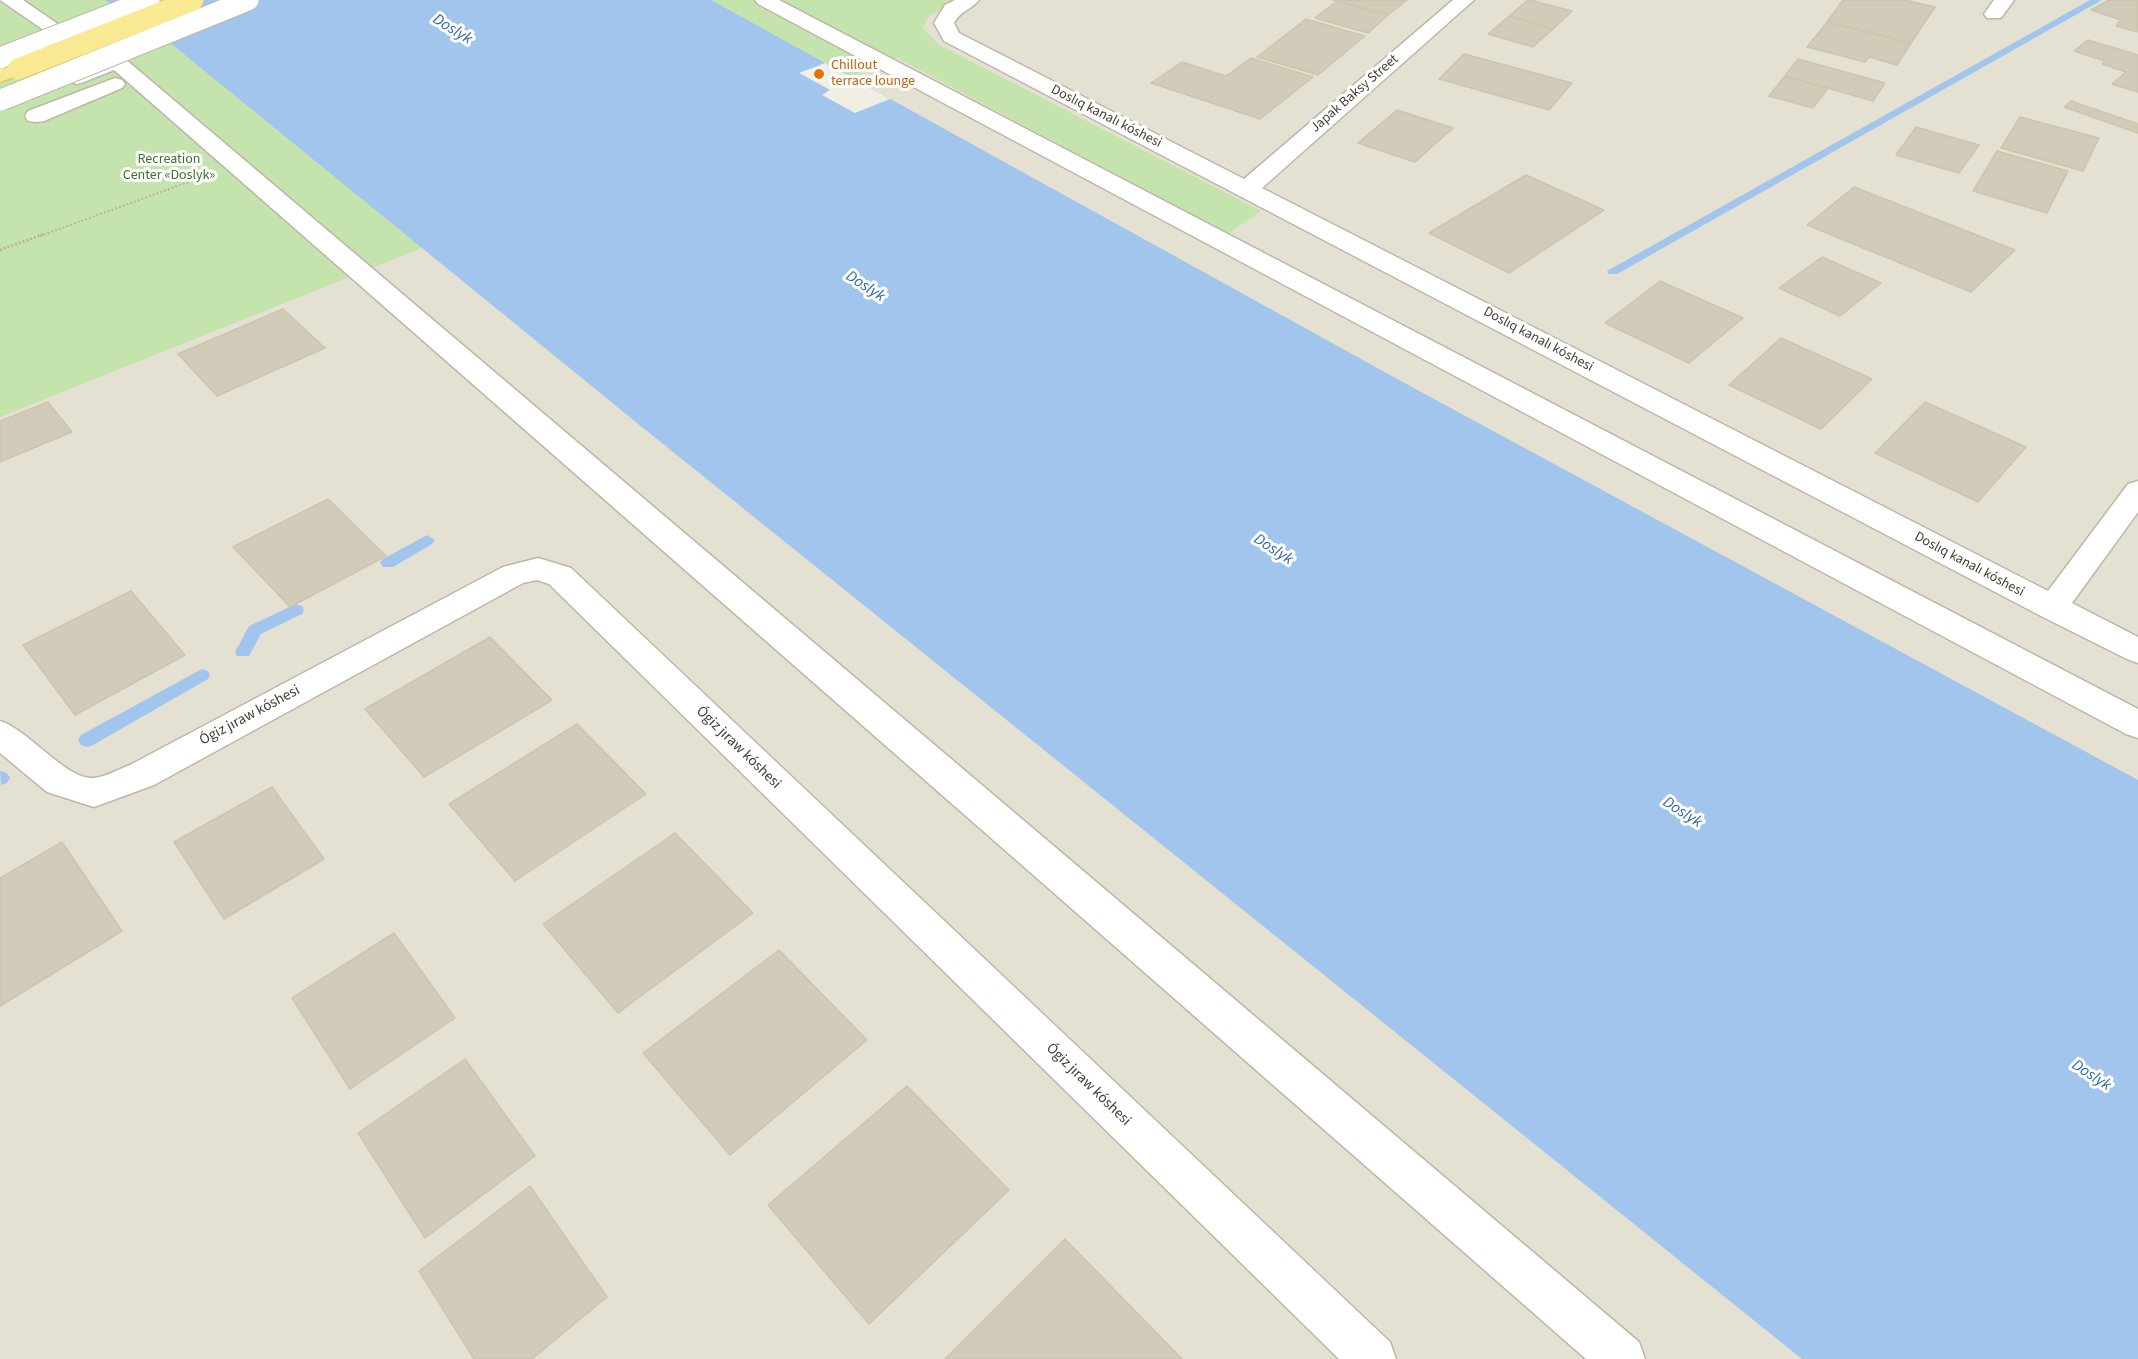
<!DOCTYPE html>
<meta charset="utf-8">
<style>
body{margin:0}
canvas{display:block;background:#f1eee3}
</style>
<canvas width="2138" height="1359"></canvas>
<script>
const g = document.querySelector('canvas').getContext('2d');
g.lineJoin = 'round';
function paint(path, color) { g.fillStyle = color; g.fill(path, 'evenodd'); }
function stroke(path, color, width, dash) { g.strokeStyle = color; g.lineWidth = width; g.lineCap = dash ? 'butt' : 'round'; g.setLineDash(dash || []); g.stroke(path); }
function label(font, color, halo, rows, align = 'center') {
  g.font = font + ' "Source Sans 3",sans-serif'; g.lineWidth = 6; g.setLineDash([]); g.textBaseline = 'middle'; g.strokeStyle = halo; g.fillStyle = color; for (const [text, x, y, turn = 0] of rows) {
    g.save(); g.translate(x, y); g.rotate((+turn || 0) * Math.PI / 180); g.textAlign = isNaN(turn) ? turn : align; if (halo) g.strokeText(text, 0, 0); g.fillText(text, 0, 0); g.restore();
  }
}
const residential = new Path2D(`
 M0,0H2138V1359H0Z`);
const green = new Path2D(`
 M0,0H957L928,17L923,28L938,44L1261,211L1228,234L897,58L0,417Z`);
const water = new Path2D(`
 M105,0H711L1410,386L2138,780V1359H1802L637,423L169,42Z`);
const pier = new Path2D(`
 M825,63L890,99L855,113L822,95L830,90L799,73Z`);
const stream = new Path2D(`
 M2090,0H2102L1617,274H1609L1607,271Z
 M427,535L435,540L432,544L393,567H383L380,563L383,559Z
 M296,604L302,606L304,610L302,614L261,634L249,656H237L235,652L249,626Z
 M202,669L208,671L210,675L208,679L93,745L87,747L81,745L78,740L81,735Z
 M0,771L7,773L10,778L7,783L1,785Z`);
const building = new Path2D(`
 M1333,0H1407L1388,15Z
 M1528,0H1530L1572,11L1553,29L1509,16Z
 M1843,0H1905L1935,7L1911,43L1827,22Z
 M2109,0H2138L2137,32L2116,26L2121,20L2091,10Z
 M1337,1L1388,15L1368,33L1315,18Z
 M1509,16L1553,29L1533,47L1488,34Z
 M1306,19L1365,36L1318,75L1257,57Z
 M1827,22L1911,43L1897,65L1869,57L1865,62L1807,47Z
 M2088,40L2138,55V92L2112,84L2126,72L2102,64L2105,61L2074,51Z
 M1464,54L1572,83L1549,110L1439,79Z
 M1251,58L1313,77L1260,119L1151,83L1182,62L1226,76Z
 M1798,59L1885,83L1873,101L1785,76Z
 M1785,76L1828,88L1813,108L1769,96Z
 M2071,101L2138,124V133L2064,107Z
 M1397,110L1453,128L1415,162L1358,143Z
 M2020,117L2099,138L2083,171L2001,148Z
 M1916,127L1979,145L1959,173L1896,155Z
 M1997,151L2068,171L2047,213L1973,191Z
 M1526,175L1604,210L1509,273L1429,233Z
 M1854,187L2015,250L1971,292L1807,225Z
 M1822,257L1881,283L1840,316L1779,288Z
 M1660,281L1743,318L1689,363L1605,323Z
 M283,309L325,348L217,396L178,354Z
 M1781,338L1872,379L1821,429L1729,385Z
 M48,402L72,432L0,462V421Z
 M1925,402L2026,447L1978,502L1875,453Z
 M328,499L386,556L290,607L233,547Z
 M131,591L185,655L75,715L23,645Z
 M490,637L552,700L424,777L365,709Z
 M577,724L646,794L515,881L449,804Z
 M272,787L324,859L224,919L174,842Z
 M675,833L753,913L618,1013L543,924Z
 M62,842L122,931L0,1006V878Z
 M394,933L455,1018L350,1089L292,998Z
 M779,950L867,1040L730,1155L643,1053Z
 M465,1059L535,1156L425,1238L358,1133Z
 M907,1086L1009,1190L869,1324L768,1205Z
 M530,1186L607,1297L532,1359H474L419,1271Z
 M1065,1239L1182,1359H945Z`);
const pathFar1 = new Path2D(`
 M40,236L194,180`);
const path = new Path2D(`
 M0,250L44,234`);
const minor = new Path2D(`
 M0,0H23L65,29L62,33H48Z
 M755,0H779L2138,709V738L2126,734L758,4Z
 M955,0H979C971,10 961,10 954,23L959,33L1244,179L1453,0H1474L1262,188L2048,591L2128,484L2138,481V512L2072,603L2138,637V663L2127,659L2041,616L944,41L934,23L945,5Z
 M1994,0H2014L2001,18H1987L1984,14Z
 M117,56L124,58L1639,1342L1645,1359H1586L114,70L84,82L77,84L70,82L67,78L70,74Z
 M115,78L122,80L125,84L122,88L44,121L36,122L28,121L25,116L28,111Z
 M538,558L571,568L1390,1342L1396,1359H1339L549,584L537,580L523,583L154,785L94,807L47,792L0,753V721C29,730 67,781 94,778C106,777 119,769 130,765L503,567Z`);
const major = new Path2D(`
 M18,63L25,65L28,69L25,73L0,82V69Z`);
const minorBridge = new Path2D(`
 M0,58L149,0
 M1,100L248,0`);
const majorBridge = new Path2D(`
 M18,69L193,0`);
const markers = [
 [819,74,6,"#e8710a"]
];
const farFoodnames = [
 ["Chillout",831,66],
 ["terrace lounge",831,82]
];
const farStreetnames = [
 ["Japak Baksy Street",1355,94,-41],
 ["Doslıq kanalı kóshesi",1106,117,27],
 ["Doslıq kanalı kóshesi",1538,340,28],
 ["Doslıq kanalı kóshesi",1969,565,28]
];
const farParknames = [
 ["Recreation",169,160],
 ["Center «Doslyk»",169,176]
];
const streetNames = [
 ["Ógiz jıraw kóshesi",250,716,-28],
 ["Ógiz jıraw kóshesi",738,748,44],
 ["Ógiz jıraw kóshesi",1088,1085,44]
];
const waterNames = [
 ["Doslyk",452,30,32],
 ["Doslyk",865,287,33],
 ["Doslyk",1273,550,33],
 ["Doslyk",1682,813,33],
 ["Doslyk",2091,1076,33]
];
paint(residential, '#e5e1d2');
paint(green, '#c5e4ad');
paint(water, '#a1c5ec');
paint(pier, '#f1eee3');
paint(stream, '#a1c5ec');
paint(building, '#d2cbb9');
stroke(building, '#ccc4ad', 1.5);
stroke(minor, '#bcb7a7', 3);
stroke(major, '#dec864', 3);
stroke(pathFar1, '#bdb498', 2, [2, 2]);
stroke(path, '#bdb498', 3, [2, 2]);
paint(minor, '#fff');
paint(major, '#fae993');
stroke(minorBridge, '#bcb7a7', 23, []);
stroke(majorBridge, '#dec864', 23, []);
stroke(minorBridge, '#fff', 21);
stroke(majorBridge, '#fae993', 21);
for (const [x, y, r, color] of markers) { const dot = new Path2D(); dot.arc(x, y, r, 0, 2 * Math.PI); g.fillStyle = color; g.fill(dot); stroke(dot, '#fff', 2); }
label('14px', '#c56008', '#fff', farFoodnames, 'left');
label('14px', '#433f34', '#fff', farStreetnames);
label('14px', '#3d712a', '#fff', farParknames);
label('15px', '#433f34', '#fff', streetNames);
label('italic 16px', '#3269a9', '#fff', waterNames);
</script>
